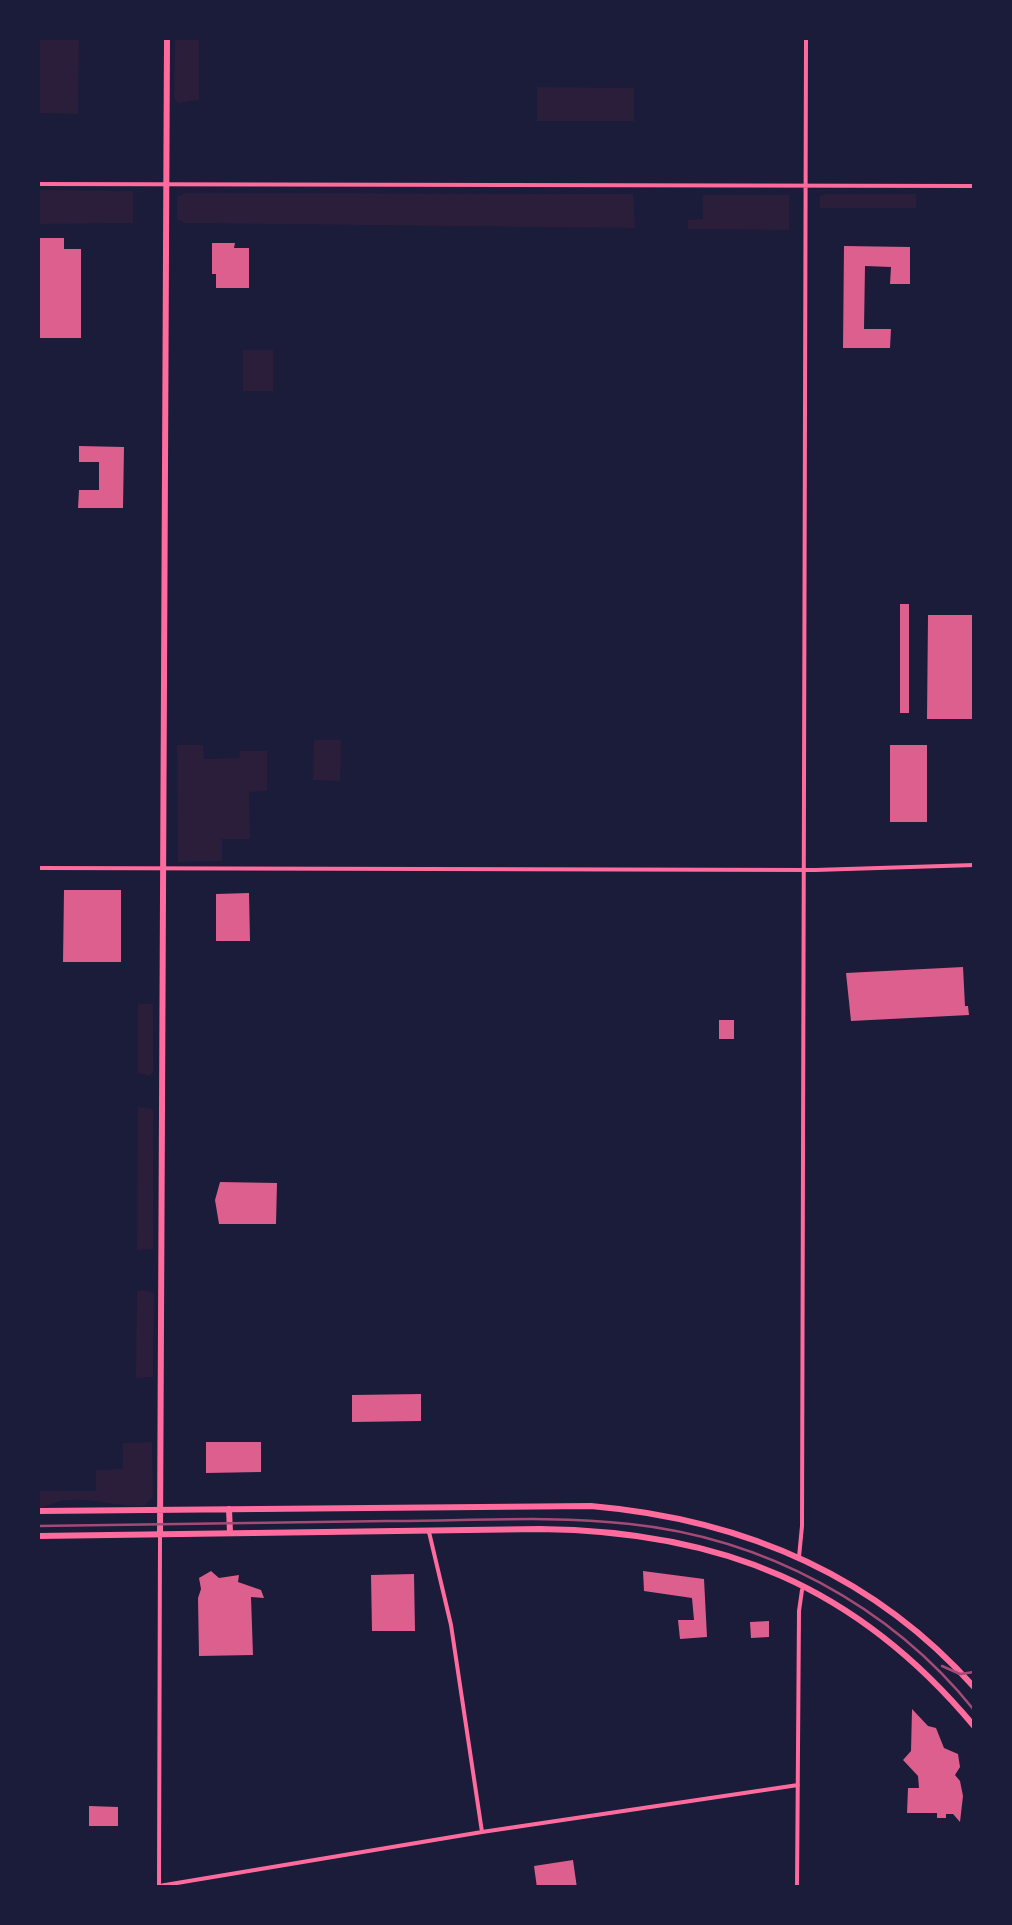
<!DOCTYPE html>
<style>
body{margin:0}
#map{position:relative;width:1012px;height:1925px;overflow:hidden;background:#1b1b3a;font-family:Overpass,sans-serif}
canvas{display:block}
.frame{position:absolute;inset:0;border:40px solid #1b1b3a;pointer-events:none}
</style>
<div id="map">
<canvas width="1012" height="1925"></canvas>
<div class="frame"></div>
</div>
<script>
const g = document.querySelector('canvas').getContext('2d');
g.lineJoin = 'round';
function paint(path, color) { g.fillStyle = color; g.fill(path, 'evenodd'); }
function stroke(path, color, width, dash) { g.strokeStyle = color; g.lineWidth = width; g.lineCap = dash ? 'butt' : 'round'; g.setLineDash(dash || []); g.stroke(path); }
const green = new Path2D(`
 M38,38H79L78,114L38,113Z
 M175,38H199V100L178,103L174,98Z
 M537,87L634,88V121H537Z
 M38,190L133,191V223L38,224Z
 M185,193L633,194L635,228L185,223L177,219V197Z
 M826,194H916V208H820V196Z
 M703,195H789V230L688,229V220L703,219Z
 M243,350H273V391H243Z
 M314,740H341L340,781L313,780Z
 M177,745H203L204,759L239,758L240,751H267V791L249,792L250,839H222V861L178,862Z
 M138,1004H153V1072L149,1076L138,1073Z
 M138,1107L153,1109V1249L137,1250Z
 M142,1290L154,1293L153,1377L136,1378L137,1291Z
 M152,1442L153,1497L144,1506C116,1507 89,1496 61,1501C53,1503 46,1507 38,1508V1491H96V1470L123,1469V1443Z`);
const building = new Path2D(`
 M38,238H64V249H81V338H38Z
 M212,243H235L234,248H249V288H216V274H212Z
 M844,246L910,247V284H890L891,267L865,266L864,329H891L890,348H843Z
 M79,446L124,447L123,508H78L79,490H99V462H79Z
 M900,604H909V713H900Z
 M928,615H974V719H927Z
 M890,745H927V822H890Z
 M64,890H121V962H63Z
 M249,893L250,941H216V894Z
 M963,967L965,1006H968L969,1015L851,1021L846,973Z
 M719,1020H734V1039H719Z
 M220,1182L277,1183L276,1224H219L215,1200Z
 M421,1394V1421L352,1422V1395Z
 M206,1442H261V1472L206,1473Z
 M211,1571L219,1578L239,1575L238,1582L261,1590L264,1598L251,1597L253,1655L199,1656L198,1598L201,1589L199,1578Z
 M643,1571L704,1579L707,1637L680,1639L678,1620H694L692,1598L644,1591Z
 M414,1574L415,1631H372L371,1575Z
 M769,1621V1637L751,1638L750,1622Z
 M912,1709L928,1726L936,1728L944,1748L958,1754L960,1767L955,1775L960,1781L963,1796L960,1822L953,1814H946V1818H937V1813H907L908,1788H919L918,1776L903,1760L911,1751Z
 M89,1806L118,1807V1826H89Z
 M573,1860L577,1888H537L534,1866Z`);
const minor = new Path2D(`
 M38,184L974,186
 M38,868L815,870L974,865
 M429,1532L451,1625L482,1832
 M799,1557L802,1526L806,38
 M159,1886L482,1832L798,1785
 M159,1888L160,1534
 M797,1888L799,1611L802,1590`);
const secondary = new Path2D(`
 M229,1509L230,1533
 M38,1511L591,1506C741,1519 873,1574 974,1687
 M160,1534L167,38
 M38,1536L540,1529C721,1531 857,1586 974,1726`);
const tram = new Path2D(`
 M38,1526C156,1525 275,1522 394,1521C472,1521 552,1515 630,1524C763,1538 890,1605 974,1710
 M942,1666L960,1674L974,1672`);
paint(green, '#2a1e3b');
paint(building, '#dd5f8e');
stroke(minor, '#ff6b9d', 4);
stroke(secondary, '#ff6b9d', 6);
stroke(tram, '#a44b75', 2.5);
</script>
